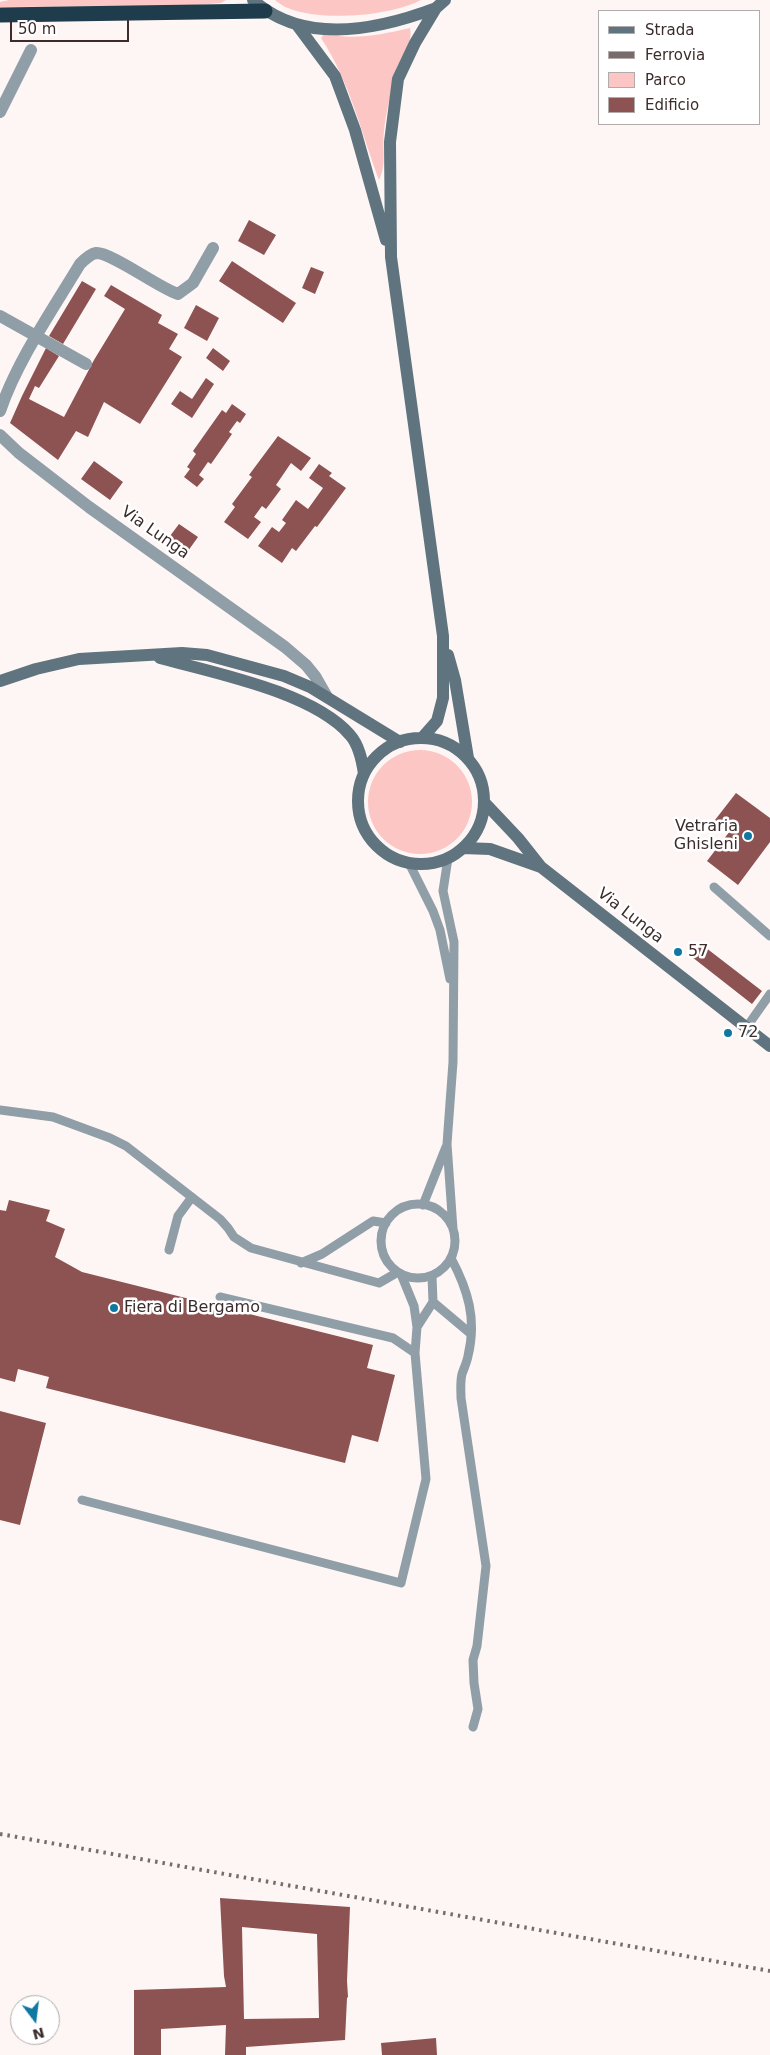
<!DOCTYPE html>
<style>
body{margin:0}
#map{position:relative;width:770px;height:2055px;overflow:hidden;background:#fef6f5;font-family:"DejaVu Sans",sans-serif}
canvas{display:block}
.legend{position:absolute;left:598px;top:10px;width:162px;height:115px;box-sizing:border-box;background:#fff;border:1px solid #b1abab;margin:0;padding:6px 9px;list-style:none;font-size:15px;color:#3c2d2c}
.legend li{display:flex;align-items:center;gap:10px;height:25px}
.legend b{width:25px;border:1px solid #b1abab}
.north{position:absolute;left:10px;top:1995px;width:50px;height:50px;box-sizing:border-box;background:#fff;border:1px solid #b1abab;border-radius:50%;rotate:165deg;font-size:14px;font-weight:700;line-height:20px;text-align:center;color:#3c2d2c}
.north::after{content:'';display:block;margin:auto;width:18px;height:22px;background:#0e78a3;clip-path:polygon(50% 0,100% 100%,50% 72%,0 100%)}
.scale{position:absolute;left:10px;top:20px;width:119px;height:22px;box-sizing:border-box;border:2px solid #3c2d2c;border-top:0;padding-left:6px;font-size:15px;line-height:18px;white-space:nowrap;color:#3c2d2c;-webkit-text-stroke:4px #fff;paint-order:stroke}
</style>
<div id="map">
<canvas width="770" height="2055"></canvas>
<ul class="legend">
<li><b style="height:6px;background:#5f747f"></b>Strada</li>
<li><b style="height:6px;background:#786c6b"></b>Ferrovia</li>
<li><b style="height:14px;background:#fcc6c4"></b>Parco</li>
<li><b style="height:14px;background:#8c5352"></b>Edificio</li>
</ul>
<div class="north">N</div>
<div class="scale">50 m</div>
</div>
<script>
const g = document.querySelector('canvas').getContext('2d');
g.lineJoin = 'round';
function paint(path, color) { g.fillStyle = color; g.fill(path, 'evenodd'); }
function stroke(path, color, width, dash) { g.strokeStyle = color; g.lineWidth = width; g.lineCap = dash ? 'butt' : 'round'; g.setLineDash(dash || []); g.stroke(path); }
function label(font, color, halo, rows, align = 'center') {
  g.font = font + ' "DejaVu Sans",sans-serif'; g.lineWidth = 5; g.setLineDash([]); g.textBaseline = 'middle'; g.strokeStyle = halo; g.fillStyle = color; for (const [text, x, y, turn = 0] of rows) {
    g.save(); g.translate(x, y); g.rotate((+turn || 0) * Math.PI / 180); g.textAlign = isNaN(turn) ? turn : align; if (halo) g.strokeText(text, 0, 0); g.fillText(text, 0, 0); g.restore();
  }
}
const green = new Path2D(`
 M9,0H226L221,3L184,6L0,7V2Z
 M275,0H421C391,16 321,22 288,8C284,7 279,3 275,0Z
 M410,28C414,44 398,59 395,75C391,93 386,112 384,131C382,150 387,164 379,180C361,132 350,82 321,38L324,34C355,40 380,35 410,28Z
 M368 802a52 52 0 1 1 104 0a52 52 0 1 1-104 0Z`);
const building = new Path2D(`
 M249,220L276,235L264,255L238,241Z
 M232,261L296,303L283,323L219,281Z
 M311,267L324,272L315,294L302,288Z
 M82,281L96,289L63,344L49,336Z
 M111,285L162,315L158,323L178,334L169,349L182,357L140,424L104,402L88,437L76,431L58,460L10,423L22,396L46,348L59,356L39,388L35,386L29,399L64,417L94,360L125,309L104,296Z
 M196,305L219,318L207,341L184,328Z
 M213,348L230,361L223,371L206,358Z
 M206,378L214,384L192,418L171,404L180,391L192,399Z
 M232,404L246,414L240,423L237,421L229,432L232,434L211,464L208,462L199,475L204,479L197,487L184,477L190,469L187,467L196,454L193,451L222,410L226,413Z
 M278,436L311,458L301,471L291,463L276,485L281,489L266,509L262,506L254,517L261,522L248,539L224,522L235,507L232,504L252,477L249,475Z
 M94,461L123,482L110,500L81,479Z
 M319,464L332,473L329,476L346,488L317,527L315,526L296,551L292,548L282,563L258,546L272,527L279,532L286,523L282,520L296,500L308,509L323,488L309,478Z
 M179,524L198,537L183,558L164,544Z
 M736,793L770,818V842L738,885L707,861L730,831L715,820Z
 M701,944L762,991L752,1004L692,957Z
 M9,1200L50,1210L46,1221L65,1229L55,1257L82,1272L373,1345L367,1368L395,1375L378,1442L352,1435L345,1463L46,1388L49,1377L18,1369L15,1382L0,1378V1210L6,1211Z
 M0,1411L46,1423L20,1525L0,1520Z
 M220,1898L350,1907L347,1981L348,1997L347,1998L345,2040L246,2047V2055H225L226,2025L161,2029V2055H134V1990L226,1987L224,1976ZM242,1927L317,1934L319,2018L244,2019Z
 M436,2038L437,2055H382L381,2043Z`);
const lane = new Path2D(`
 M448,858L443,891L454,942L453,1062L447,1144L453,1229
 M409,863L433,911L440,930L450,979
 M714,887L770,936
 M746,1028L770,994
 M0,1110L53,1117L110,1138L126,1146L220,1219L228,1228L234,1237L251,1248L379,1283L398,1272
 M381 1241a37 37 0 1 1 74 0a37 37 0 1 1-74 0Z
 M423,1205L446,1147
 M169,1250L178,1216L192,1197
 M451,1258C468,1290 477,1319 468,1356C467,1362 464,1368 462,1374C460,1382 461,1390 461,1398L486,1566L477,1646L473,1660L474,1683L478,1709L473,1727
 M301,1263L322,1254L373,1221L386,1223
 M220,1297L393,1338L415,1353
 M433,1302L471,1334
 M417,1327L433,1302L432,1276
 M82,1500L401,1583L426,1479L415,1353L417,1327L414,1306L401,1274`);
const street = new Path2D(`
 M0,112L31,50
 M0,316L86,364
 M0,411C17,361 53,309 80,264C84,260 90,254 96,253C111,252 159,288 178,294L193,283L213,248
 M0,435L19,453L89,507L285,647L306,665L315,676L327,697`);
const secondary = new Path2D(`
 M253,0C304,46 378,30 436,8
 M297,25L335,76L355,130L386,240
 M448,655L455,680L468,758
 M160,658C214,673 313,692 350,735C359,745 362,760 364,774
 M0,681L36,669L79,659L182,653L207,655L284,676L310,687L400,742
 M422,738L437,721L443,698V636L391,257L390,142L398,79L415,43L436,8L445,0
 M358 801a63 63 0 1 1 126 0a63 63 0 1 1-126 0Z
 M484,802L518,838L541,867L770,1046
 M463,848L490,849L541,867`);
const highway = new Path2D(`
 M0,15L265,11`);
const rail = new Path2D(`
 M0,1834L770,1971`);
const markers = [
 [748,836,5,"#0e78a3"],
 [678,952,5,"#0e78a3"],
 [728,1033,5,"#0e78a3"],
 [114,1308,5,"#0e78a3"]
];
const streetNames = [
 ["Via Lunga",155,533,35],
 ["Via Lunga",630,916,38]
];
const poiNames = [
 ["Vetraria",738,827,"right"],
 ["Ghisleni",738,845,"right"],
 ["57",688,952],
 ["72",738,1033],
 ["Fiera di Bergamo",124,1308]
];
paint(green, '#fcc6c4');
paint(building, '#8c5352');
stroke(lane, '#909ea7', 9);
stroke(street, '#909ea7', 12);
stroke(secondary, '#5f747f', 12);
stroke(highway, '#1e3c4c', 15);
stroke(rail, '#786c6b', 4, [2.5, 5]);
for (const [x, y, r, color] of markers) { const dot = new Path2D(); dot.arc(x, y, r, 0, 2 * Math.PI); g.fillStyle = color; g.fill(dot); stroke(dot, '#fff', 2); }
label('16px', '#3c2d2c', '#fff', streetNames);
label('16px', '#3c2d2c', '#fff', poiNames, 'left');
</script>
